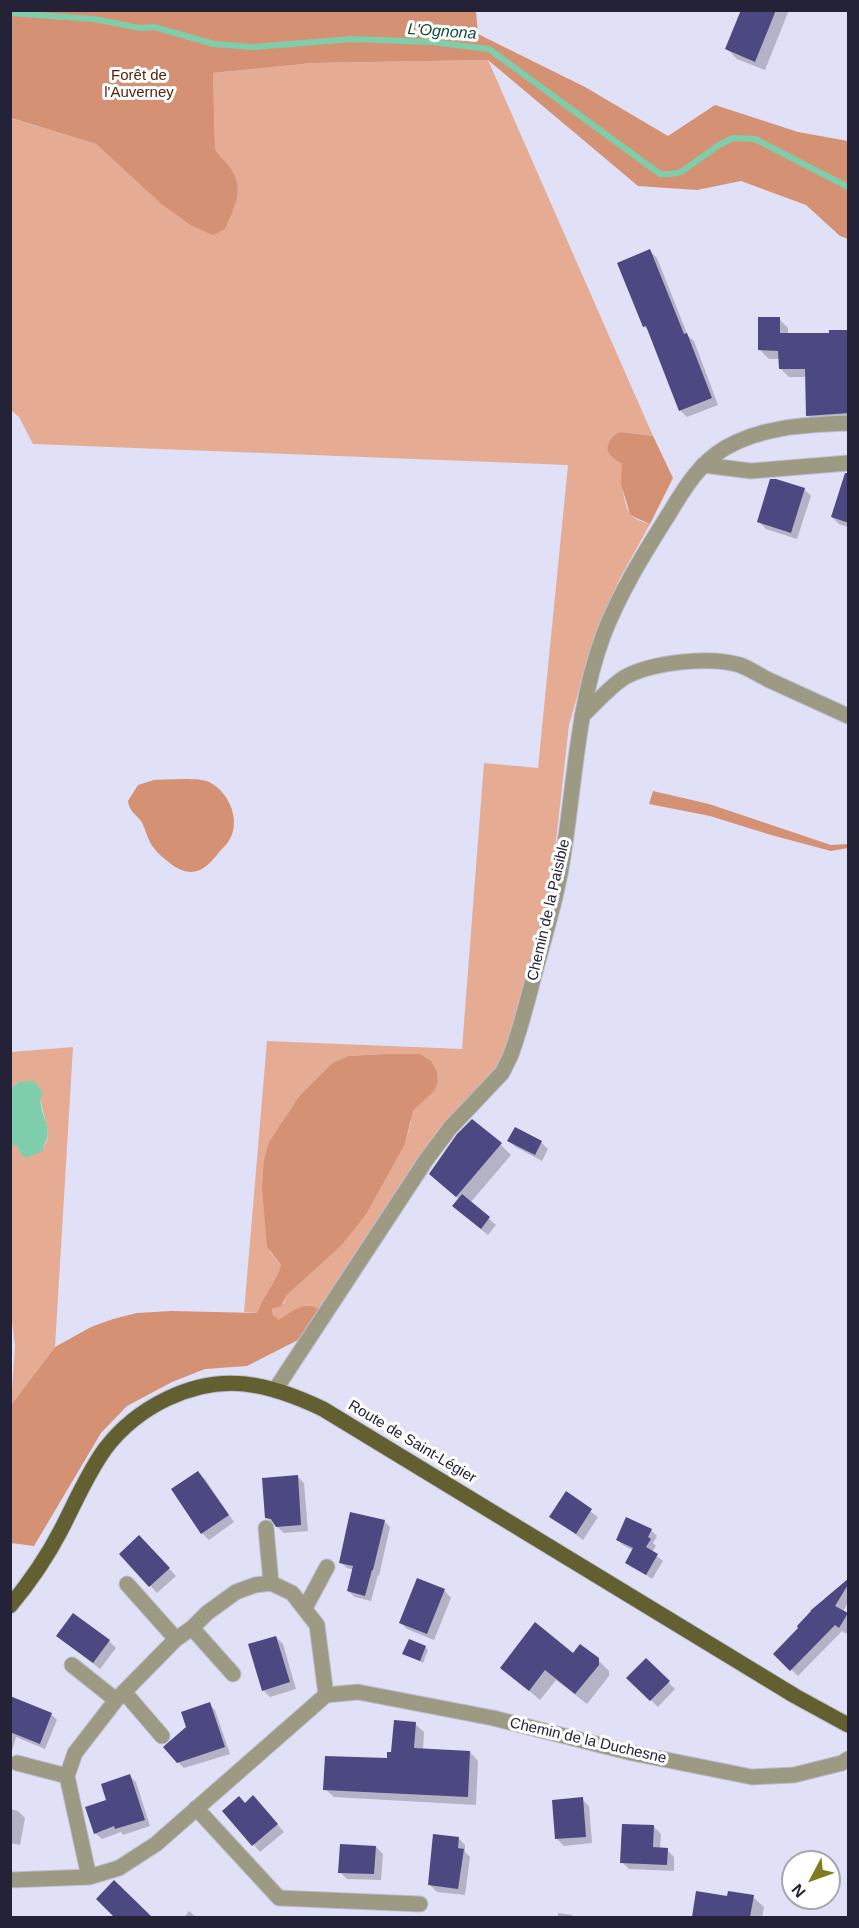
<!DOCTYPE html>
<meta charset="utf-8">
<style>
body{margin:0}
#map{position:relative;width:859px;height:1928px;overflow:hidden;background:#e0e0f7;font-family:Arial,sans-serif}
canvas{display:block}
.frame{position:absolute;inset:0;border:12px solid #232237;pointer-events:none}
.north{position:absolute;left:781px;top:1850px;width:60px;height:60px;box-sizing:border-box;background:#fff;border:2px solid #a7a7af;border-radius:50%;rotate:229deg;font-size:16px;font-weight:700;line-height:24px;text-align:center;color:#232237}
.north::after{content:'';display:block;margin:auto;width:21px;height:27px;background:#837b22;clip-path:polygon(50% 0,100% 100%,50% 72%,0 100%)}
</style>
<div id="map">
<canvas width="859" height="1928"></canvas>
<div class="frame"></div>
<div class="north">N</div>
</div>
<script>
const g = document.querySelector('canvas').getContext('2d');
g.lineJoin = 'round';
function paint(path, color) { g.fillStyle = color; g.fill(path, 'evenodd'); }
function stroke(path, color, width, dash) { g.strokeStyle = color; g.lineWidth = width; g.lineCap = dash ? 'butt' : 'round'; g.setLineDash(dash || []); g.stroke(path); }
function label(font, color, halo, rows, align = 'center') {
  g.font = font + ' Arial,sans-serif'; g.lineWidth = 6; g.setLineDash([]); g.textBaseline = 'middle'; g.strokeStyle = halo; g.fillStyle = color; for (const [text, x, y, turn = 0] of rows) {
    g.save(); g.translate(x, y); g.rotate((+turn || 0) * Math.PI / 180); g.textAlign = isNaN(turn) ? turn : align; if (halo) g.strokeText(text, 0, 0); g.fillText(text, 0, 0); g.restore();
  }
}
const green = new Path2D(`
 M488,60L653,436L621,432L612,438L615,459L622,464C623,478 621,504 632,516C636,520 644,522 650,524L619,580L594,637L569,725L553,868L522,1003L514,1030L495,1069L437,1131L320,1310L287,1314L279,1321L273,1315L272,1309L284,1303L287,1295L340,1247L405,1144L411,1122V1115L413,1111L434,1090L438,1081L437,1072L385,1054L348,1056L332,1063L301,1094L270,1252L281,1265C276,1282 263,1296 257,1313L244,1312L267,1041L462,1049L484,763L538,768L568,465L33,444L19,417L11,410L10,118L96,144L160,203L230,167L218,156L215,148L213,73L313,63Z
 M73,1047L55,1347L11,1405L15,1346L10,1304V1107L13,1133L11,1142L17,1146L20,1153C26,1151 37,1150 43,1146C55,1138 41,1111 41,1100L18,1082L11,1089V1052Z`);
const forest = new Path2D(`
 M11,10L476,11L478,34L585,87L668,136L715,105L798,132L848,141V239L840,236L806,205L741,181L697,190L638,186L488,60L313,63L213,73L215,148C218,156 223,159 229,166C246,189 234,207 225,229L213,235L192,226L160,203L96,144L11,118Z
 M621,432L653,436L673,478L650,524L634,517L630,514L621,484L622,464C613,458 603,452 610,441C613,436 615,434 621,432Z
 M154,780C169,780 196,777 209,782C228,791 240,818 231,837C228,844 221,849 217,855C210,863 202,872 191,872C182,872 173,866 166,860C153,850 149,842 144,827C140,815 130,815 128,801L138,785Z
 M653,791L709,804L831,845L848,844V848L831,851L771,835L710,816L649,804Z
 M385,1054H420L431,1061L437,1072L438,1081L435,1090L413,1111L405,1144L366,1214L340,1247L287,1295L281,1306L272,1309L273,1315L279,1320C291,1311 306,1300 320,1310L298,1340L247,1366L205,1369L172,1382L127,1406L101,1433L34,1546L11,1543V1405L55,1347L91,1327L113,1319L137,1313L171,1311L257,1313C263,1296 276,1282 281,1265L267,1247L262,1188L264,1160L269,1142L301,1094L332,1063L348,1056Z`);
const water = new Path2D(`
 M34,1081L42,1091C42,1096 40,1099 41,1105C43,1119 54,1133 43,1146V1151L26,1158L20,1153L17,1146L11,1144V1089L18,1082Z`);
const shadow = new Path2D(`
 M743,10H789L765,70L737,59L727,49Z
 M650,251L657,258L688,336L694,341L718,405L687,417L680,410L650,332L644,326Z
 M779,319L788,328V335H830L848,332V422L817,424L808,415L807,377H789L780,368V359H769L760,350Z
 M848,476V527L839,524L832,517Z
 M804,489L811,496L797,539L766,529L759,522Z
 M509,1141L541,1142L548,1149L542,1161L516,1147Z
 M501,1145L511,1155L470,1203L496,1225L488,1235L461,1213L459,1199L441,1184Z
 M198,1472L205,1479L234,1522L209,1540L202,1533Z
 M297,1476L304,1483L308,1531L284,1533L267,1518Z
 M566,1493L598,1517L583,1540L551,1516Z
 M384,1521L390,1527L379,1576L378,1575L371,1601L355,1597L348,1591L354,1570L347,1568L340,1562Z
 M651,1530L657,1536L653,1543L656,1546L652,1552L663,1561L652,1579L627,1562L634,1551L623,1545L617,1540Z
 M146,1544L176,1576L157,1593L121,1554Z
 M418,1580L445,1591L451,1598L434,1640L407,1629L400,1622Z
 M848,1580V1602L843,1612L848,1616V1630L846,1634L842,1631L798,1676L775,1654Z
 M58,1636L109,1641L116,1648L100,1669Z
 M276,1637L283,1644L296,1689L270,1697L263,1690Z
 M425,1647L428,1650L423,1663L404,1654Z
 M573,1655L598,1660L609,1671V1676L587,1704L556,1680L540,1700L502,1668Z
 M646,1660L675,1689L658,1707L628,1678Z
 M10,1697L51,1714L57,1720L45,1749L16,1737L10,1758Z
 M209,1704L215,1710L230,1754L184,1768L178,1762Z
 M415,1724L424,1732L423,1750L470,1752L478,1761L476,1805L334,1797L325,1789L388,1760Z
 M130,1776L136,1782L150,1826L123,1835L121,1832L102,1839L95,1833L108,1800Z
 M582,1799L589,1806L592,1843L564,1846L557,1839Z
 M245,1804H260L284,1832L260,1852L224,1811Z
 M10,1809L18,1811L25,1818L20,1845L10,1843Z
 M654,1827L661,1834L660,1849L667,1850L674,1857V1871L629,1869L622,1862Z
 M458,1838L465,1845V1852L470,1857L465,1895L437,1892L430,1885Z
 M376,1847L383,1854L381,1880L347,1879L340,1872Z
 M697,1894L728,1897H753L764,1907L762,1918H693Z
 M189,1911L197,1918H184Z
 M558,1913L572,1915L575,1918H558Z`);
const stream = new Path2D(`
 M10,13L94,19L140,28L154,27L214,44L253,47L352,39L432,42L489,49L660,174H671L681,172L719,145L733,138L755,139L848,187`);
const building = new Path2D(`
 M741,10H776L755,62L725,49Z
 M650,249L684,334L687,333L712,398L679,411L646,326L643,327L617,263Z
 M758,317H780V333H829V330H849V413L806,416L805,369H779L778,351L758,350Z
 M845,473H849V523L831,517Z
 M770,479H776L805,488L791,533L757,522Z
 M472,1119L502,1143L456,1197L429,1174L457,1134Z
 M515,1127L542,1141L535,1155L507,1141Z
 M462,1194L490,1217L481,1229L452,1206Z
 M198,1471L229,1515L201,1534L171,1489Z
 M298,1475L301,1525L276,1527L271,1519L265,1518L262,1478Z
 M566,1491L592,1509L576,1534L549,1517Z
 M350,1512L385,1520L373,1570H372L365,1596L347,1591L353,1566L339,1563Z
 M626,1517L652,1529L648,1537L651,1539L646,1547L658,1554L646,1575L625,1563L633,1548L616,1540Z
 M139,1535L170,1568L149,1587L119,1554Z
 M417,1578L445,1589L427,1634L399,1623Z
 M849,1578V1583L835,1606L848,1613L839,1628L835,1625L790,1671L773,1654L798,1628L797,1626L811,1611H810Z
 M73,1613L110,1640L93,1663L56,1636Z
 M535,1622L573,1653L580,1644L599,1658V1665L575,1694L545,1670L529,1691L500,1668Z
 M276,1636L290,1682L262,1691L248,1644Z
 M409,1639L426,1646L420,1661L402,1654Z
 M646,1658L670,1681L650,1701L626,1678Z
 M10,1696L52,1713L40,1744L10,1732Z
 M210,1702L225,1747L177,1763L163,1747L186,1727L181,1712Z
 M394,1720L416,1722L414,1748L470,1751L468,1797L323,1790L325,1756L387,1758V1752H391Z
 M130,1774L145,1820L115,1829L114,1826L94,1834L85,1807L106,1800L101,1784Z
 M253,1795L278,1824L252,1846L222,1811L239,1796L245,1803Z
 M583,1797L586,1837L555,1839L552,1800Z
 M622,1824L654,1825L653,1847L668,1848L667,1865L620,1863Z
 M433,1834L459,1837L458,1848L464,1849L458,1889L428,1885Z
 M340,1844L376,1846L374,1874L338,1873Z
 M114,1880L152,1917H114L96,1899Z
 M696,1891L727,1896L728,1891L754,1895L750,1917H692Z`);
const minor = new Path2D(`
 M703,465L751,471L848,463
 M582,716C595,704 612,684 627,676C655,662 711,656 740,665C750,669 759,675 769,680C795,692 822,704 848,716
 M275,1390L426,1160L450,1128L502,1073L510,1057C522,1026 529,993 538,961C548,924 559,888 564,850C575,779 578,704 603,636C619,594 643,555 667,517C683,491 698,464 725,448C762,426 807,425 848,423
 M266,1528L271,1583
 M127,1584L176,1639
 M305,1608L327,1567
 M192,1628L233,1674
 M72,1665L116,1700
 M125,1693L162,1736
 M17,1763L67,1776
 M196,1808L279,1898L420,1904
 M89,1877L67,1776L75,1753L116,1700L176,1639L192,1628L207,1613L236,1592L255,1585L271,1583L292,1593L317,1625L326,1695
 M10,1880L89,1877L119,1868L156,1844L326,1695L358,1692L493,1718L632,1753L752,1777L794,1775L842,1763L848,1759`);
const major = new Path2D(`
 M10,1606C30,1582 47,1557 61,1530C75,1503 87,1474 105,1449C136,1408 192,1378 245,1384C272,1387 298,1397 323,1409L795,1696L848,1725`);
const parkNames = [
 ["Forêt de",139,76],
 ["l'Auverney",139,93]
];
const streetNames = [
 ["Chemin de la Paisible",549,910,-77],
 ["Route de Saint-Légier",412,1442,31],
 ["Chemin de la Duchesne",588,1741,13]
];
const waterNames = [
 ["L'Ognona",442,32,4]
];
paint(green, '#e5ac93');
paint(forest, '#d59173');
paint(water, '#7fceab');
paint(shadow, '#0003');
stroke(stream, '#7fceab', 6);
paint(building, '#4c4881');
stroke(minor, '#bebed4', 17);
stroke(major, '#bebed4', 17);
stroke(minor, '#9c9a82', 15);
stroke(major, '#625f30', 15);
label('15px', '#51250f', '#fff', parkNames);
label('15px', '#232237', '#fff', streetNames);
label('italic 16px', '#0b4d37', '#fff', waterNames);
</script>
